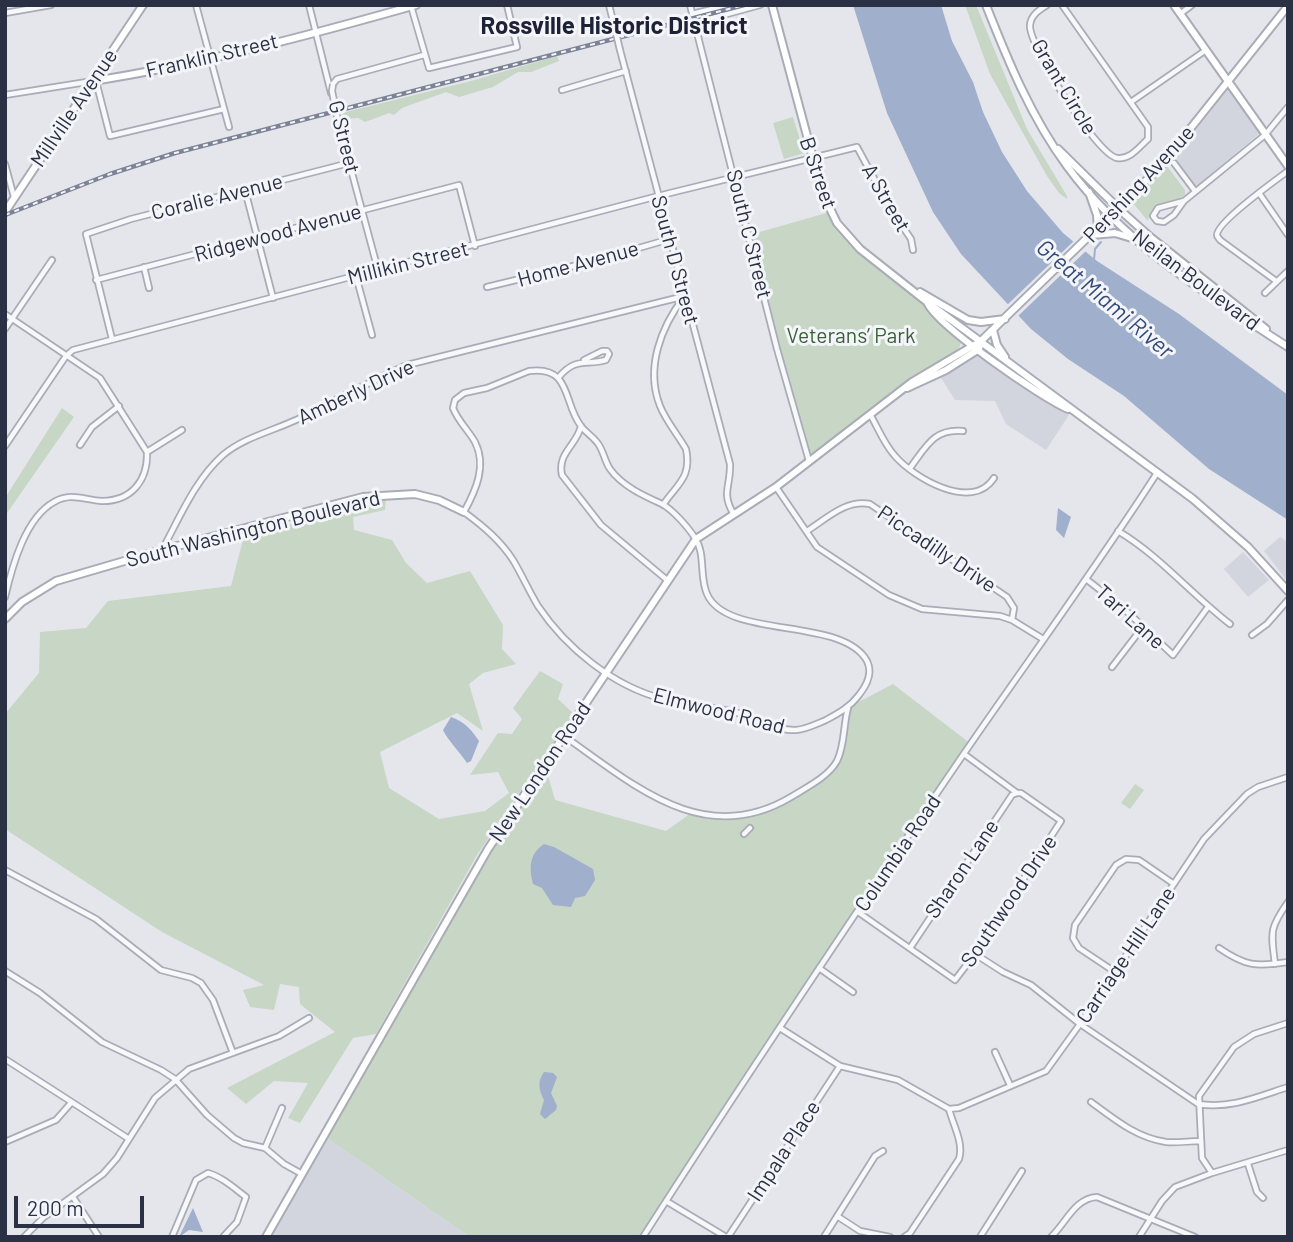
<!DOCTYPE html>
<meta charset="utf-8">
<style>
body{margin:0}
#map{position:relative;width:1293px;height:1242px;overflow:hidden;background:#e4e6ec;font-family:Barlow,sans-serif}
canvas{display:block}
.frame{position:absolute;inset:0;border:7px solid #2b3145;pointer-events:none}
.scale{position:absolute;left:14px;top:1196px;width:130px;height:32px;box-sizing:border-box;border:4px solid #2b3145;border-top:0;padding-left:9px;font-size:21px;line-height:24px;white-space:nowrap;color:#2b3145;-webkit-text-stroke:5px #f4f5f9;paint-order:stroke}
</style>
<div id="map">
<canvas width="1293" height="1242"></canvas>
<div class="frame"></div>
<div class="scale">200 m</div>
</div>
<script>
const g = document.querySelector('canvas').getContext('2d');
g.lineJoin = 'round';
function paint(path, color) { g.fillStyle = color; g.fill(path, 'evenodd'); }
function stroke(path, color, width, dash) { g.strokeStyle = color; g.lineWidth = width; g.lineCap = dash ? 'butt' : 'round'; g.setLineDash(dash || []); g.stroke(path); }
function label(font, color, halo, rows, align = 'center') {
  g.font = font + ' Barlow,sans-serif'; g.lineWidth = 6; g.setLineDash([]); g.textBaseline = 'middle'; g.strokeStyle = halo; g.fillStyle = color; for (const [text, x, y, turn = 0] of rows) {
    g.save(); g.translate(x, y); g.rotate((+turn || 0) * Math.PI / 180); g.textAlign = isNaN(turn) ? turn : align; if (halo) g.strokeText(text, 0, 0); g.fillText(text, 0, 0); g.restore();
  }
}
const built = new Path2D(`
 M1228,89L1260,133L1195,188L1175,157Z
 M975,354L1002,367L1069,415L1046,450L1006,424L995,401L955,400L940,376Z
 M1280,537L1288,542V582L1264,551Z
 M1243,552L1269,580L1248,597L1224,569Z
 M324,1136L470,1237H266Z`);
const green = new Path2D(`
 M965,5H976L1027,129L1067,196V199L1059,193L1047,176L990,74Z
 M557,56L559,61L531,72H518L493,87L459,97L446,92L402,108L394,115L389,113L365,122L358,118L343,119L342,113L471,81Z
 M793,117L804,153L784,159L773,123Z
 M1167,166L1185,190V194C1174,208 1151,201 1148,221L1133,203Z
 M830,212L846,235L918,294L962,336L960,346L954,357L912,382L809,462L749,235Z
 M62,408L74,417L5,516V498Z
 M386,499L385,510L353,517L354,530L392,540L406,563L427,583L470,571L503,625L502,649L516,664L483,673L469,684L483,731L457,713L380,752L389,788L439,819L485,811L509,793L498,772L470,775L498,733L512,734L522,719L513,708L540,671L563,684L558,699L573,713L477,855L376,1034L353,1038L300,1123L288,1118L308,1083L274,1081L246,1104L227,1088L335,1032L300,1004L299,987L280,984L274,1010L250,1007L243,990L264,985L162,932L5,829V714L39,673L40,632L86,628L108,601L231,586L244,536Z
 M893,684L971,744L643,1237H470L324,1136L466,886L545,765L555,800L666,831L691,813C738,824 770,810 808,784C817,779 829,773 834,765C844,749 845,724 849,707Z
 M1135,784L1144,790L1130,809L1121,803Z`);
const water = new Path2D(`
 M853,5H941L952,41L973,82L983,112L1002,152L1027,191L1063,233L1097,261L1179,314L1288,395V520L1209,469L1124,396L1068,359L1031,329L961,254L933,212L887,113Z
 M1058,508L1071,517L1064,538L1056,530Z
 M451,717C465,722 471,729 479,741L471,761L467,763C460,752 449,742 443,730Z
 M544,844L554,847L593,869L595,880L585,896L575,898L571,907L553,905L542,888L533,884C529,868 529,854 544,844Z
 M544,1072L553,1073L557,1077L551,1093L557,1106L556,1110L545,1119L540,1114L544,1100C539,1091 537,1081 544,1072Z
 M193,1208L203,1232L189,1230L179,1237Z`);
const pier = new Path2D(`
 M1076,239L1088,249L1016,318L1005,307Z`);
const stream = new Path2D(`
 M1094,260L1095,249L1101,242`);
const street = new Path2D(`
 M196,5L229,127
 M309,5L331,93
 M609,5L615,29
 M690,5L777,349L809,461
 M1047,5C1039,10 1031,15 1030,25C1028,45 1097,155 1117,158C1130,160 1139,147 1148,139V127L1062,5
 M411,6L429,68L517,47L507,5
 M5,13L51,5
 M692,14L729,5
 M1180,14L1192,5
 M694,23L760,5
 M620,50L730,464C731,486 721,492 733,513
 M333,84L337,79L424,55
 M562,90L626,71
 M5,95L93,81L97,85L110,136L224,109
 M1131,102L1206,50
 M338,121L378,270
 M1174,163L1195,191
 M5,164L14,197
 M245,190L273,298
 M1259,193L1288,235
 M1184,201L1174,215L1164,222L1157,221L1153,216L1158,208L1184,201L1265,135L1288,107
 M144,267L149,288
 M356,276L372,335
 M96,280L459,185L475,246
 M1276,281L1220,240C1219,238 1217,237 1217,235C1217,222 1276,180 1288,171
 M487,287L590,262L670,239
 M1265,293L1288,271
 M5,314L100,378L147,452C148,480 132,501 102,501C84,500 71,492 54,502C25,518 12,567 5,597
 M5,329L52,260
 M112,339L86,234L131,219L349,163
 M529,371C572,365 563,404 581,426C586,433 594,437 599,445C604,453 605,462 610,469C622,486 644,496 662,504C673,510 688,527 695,538C706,554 699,576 707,594C727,640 842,616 867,661C873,673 867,685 859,695C850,707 839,713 826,720C816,724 807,729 796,730C775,731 755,718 735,712C725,710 715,708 704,707C690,705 676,703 663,699C613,686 566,648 538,606C529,591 522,575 513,560C500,540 483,526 464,512C476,490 487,466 475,442C468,430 458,421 453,408L455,400L464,393L487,388Z
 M558,378C576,356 586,366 606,360L609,354L607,351H602L584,360
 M870,414C878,428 884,444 895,456C914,478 972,512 994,478
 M581,426C577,445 557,453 562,475L601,525L667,580
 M80,445L92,427L119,406
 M5,446L66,356L73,350L658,196L857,147L890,208L911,239L913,250
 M147,452L182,430
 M910,468C926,447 934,428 963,431
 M776,487L817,547L889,595L922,609L1000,616L1012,620L1043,639
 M663,505C677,484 692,478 686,449C678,435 666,421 660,406C645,368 661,327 684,297
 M807,531C826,519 846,499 870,504L1007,597L1014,608L1012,620
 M1118,531C1160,556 1191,594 1230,624
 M162,550C180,517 195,480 223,455C243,438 272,431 296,420C333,402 369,382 407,365L685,296
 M1086,579L1122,607L1173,655L1208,607
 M1252,635L1267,624L1288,600
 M1112,667L1142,628
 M564,736C634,785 704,849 791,797C807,787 828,777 837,761C845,745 843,726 848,708
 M744,834L750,828
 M5,870L96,919L161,970L192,978L201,983L213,1000L233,1053
 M858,912L955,980L975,954L1061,821L1021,793H1017L964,754
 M910,948L1012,795L1017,793
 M1219,948C1245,966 1256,967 1288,962
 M975,954L1003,972L1031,985L1080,1024L1198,1104C1231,1109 1257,1097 1288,1087
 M1275,964C1271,932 1269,929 1288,902
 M819,968L853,992
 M5,971L40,993L102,1042L161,1070L175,1079L207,1115L234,1138L243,1143L265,1148L284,1164L302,1174
 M1115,972L1079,948L1073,938L1075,925L1116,865L1126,859L1139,860L1174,884
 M780,1028L840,1066L898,1080L949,1109
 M995,1052L1010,1085
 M5,1059L129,1139
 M1091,1102C1114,1119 1137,1138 1166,1142C1177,1143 1189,1141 1200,1141
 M949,1109L959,1108L1046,1071L1080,1024L1204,839L1247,794L1258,787L1288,777
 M5,1142L56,1120L71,1103
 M265,1148L282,1108
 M1248,1164L1257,1192L1263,1198
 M1212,1173L1202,1158L1199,1096L1234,1047L1254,1034L1288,1023
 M73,1197L99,1237
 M666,1201L726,1237
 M837,1216L860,1231L890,1237
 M24,1237L44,1217L103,1174L117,1158L155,1098L189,1069L279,1036L309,1018
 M172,1237L196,1180L208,1173C222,1177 234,1188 246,1197L237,1222L223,1237
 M643,1237C748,1073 856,912 965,752C1029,659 1096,568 1157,473
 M728,1237L840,1066
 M824,1237L875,1156L883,1151
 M904,1237L910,1233L959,1159C964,1143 953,1125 949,1109
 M980,1237L1022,1171
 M1051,1237C1066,1223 1075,1198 1097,1197L1195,1237
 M1139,1237L1162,1201L1175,1187L1212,1173L1288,1150`);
const secondary = new Path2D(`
 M772,5L822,192L837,223L860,249L927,302L1193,499L1248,547L1288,591
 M986,5C1008,61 1031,117 1067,166C1123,243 1209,296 1288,347
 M1174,5L1288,166
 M93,81C202,64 310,35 416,5
 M1058,149L1119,209L1149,236L1266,329
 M1089,192L1097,215L1098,230
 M5,212L143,5
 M1092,235L1115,233L1135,239
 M920,292L968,320L981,322L1005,319
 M927,302C936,325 1042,398 1068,409
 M993,330L997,345L1005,357
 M979,349L981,341L1159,168L1288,6
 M907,388L946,370L979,349
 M5,619L22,602L56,581L162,550L363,497L415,494L439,500L464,512
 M266,1237L488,849L696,539L776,487L912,382L981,341`);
const rail = new Path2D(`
 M5,215L110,174L175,153L744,5`);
const streetBridge = new Path2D(`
 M615,29L620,50
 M333,84L332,91L338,121`);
const streetNames = [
 ["Franklin Street",212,56,-13],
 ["Grant Circle",1064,87,59],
 ["Millville Avenue",74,108,-56],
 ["G Street",344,137,76],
 ["B Street",818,173,71],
 ["Pershing Avenue",1139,184,-47],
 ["Coralie Avenue",217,197,-14],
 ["A Street",886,198,60],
 ["Ridgewood Avenue",278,233,-15],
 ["South C Street",749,234,76],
 ["South D Street",675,260,75],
 ["Millikin Street",408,263,-14],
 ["Home Avenue",578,264,-15],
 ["Neilan Boulevard",1196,280,37],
 ["Amberly Drive",356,392,-25],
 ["South Washington Boulevard",253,529,-14],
 ["Piccadilly Drive",937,549,34],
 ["Tari Lane",1130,617,42],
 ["Elmwood Road",719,711,14],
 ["New London Road",540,772,-56],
 ["Columbia Road",898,853,-56],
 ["Sharon Lane",962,869,-56],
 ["Southwood Drive",1009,901,-56],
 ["Carriage Hill Lane",1126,955,-56],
 ["Impala Place",784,1151,-57]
];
const parkNames = [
 ["Veterans’ Park",851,336]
];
const waterNames = [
 ["Great Miami River",1105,299,40]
];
const quarterNames = [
 ["Rossville Historic District",614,26]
];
paint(built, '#d2d5de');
paint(green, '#c7d6c5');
paint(water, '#a0afcb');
paint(pier, '#e4e6ec');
stroke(stream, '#a0afcb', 2);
stroke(street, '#a9acb7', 8);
stroke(secondary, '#a9acb7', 10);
stroke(street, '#f7f8fa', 4.5);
stroke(secondary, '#fff', 6);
stroke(rail, '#7d8396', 4.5);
stroke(rail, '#f4f5f9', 2, [5]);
stroke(streetBridge, '#a9acb7', 8, []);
stroke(streetBridge, '#f7f8fa', 4.5);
label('21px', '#2b3145', '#f4f5f9', streetNames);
label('21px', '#3b6039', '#f4f5f9', parkNames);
label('italic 23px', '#354a79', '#f4f5f9', waterNames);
label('bold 24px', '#1d2236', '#f4f5f9', quarterNames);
</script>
